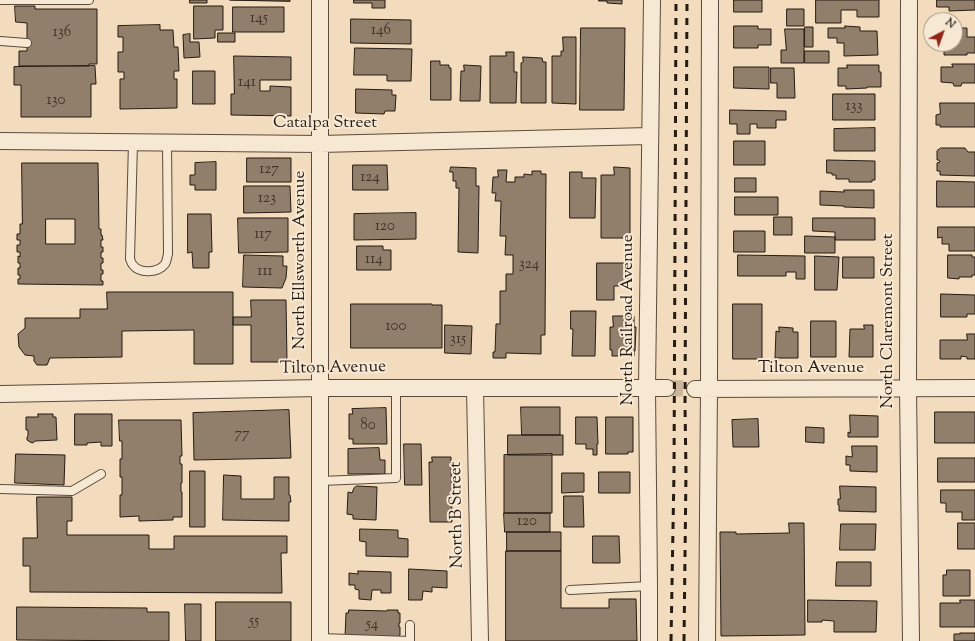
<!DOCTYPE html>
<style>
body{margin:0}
#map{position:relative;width:975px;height:641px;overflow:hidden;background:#f2dcbd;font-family:"Sorts Mill Goudy",serif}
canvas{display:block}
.north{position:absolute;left:923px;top:12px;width:40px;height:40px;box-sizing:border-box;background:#f7e8d4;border:1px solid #a49686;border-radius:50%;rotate:41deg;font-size:11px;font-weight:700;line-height:16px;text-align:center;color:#271b12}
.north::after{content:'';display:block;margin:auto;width:14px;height:18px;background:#8f2418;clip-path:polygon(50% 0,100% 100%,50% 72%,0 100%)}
</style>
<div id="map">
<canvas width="975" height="641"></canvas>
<div class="north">N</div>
</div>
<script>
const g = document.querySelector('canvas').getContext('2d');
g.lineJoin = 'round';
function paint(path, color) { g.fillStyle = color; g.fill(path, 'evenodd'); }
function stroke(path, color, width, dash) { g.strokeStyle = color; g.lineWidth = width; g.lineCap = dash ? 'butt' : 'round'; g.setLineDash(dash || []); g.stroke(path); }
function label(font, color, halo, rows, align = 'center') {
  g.font = font + ' "Sorts Mill Goudy",serif'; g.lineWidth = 4; g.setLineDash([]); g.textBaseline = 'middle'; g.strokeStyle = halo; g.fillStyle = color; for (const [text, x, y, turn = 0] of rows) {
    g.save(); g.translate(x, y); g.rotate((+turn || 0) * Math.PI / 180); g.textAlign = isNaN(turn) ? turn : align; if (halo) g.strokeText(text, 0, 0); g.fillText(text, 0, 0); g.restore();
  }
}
const building = new Path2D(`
 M190,0H207V3H190Z
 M230,0H290V1Z
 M354,0H385V8H372V3H354Z
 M599,0H622V4L607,3V1H599Z
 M734,0H762V12H734Z
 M816,0H879V17H857V10H841V23H816Z
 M937,0H975V10L949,11V7H937Z
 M15,6H35V9H97V64H89V66H19V51H27V23L16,22Z
 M194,6H223V30H215V38L194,39Z
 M233,7H284V32H233Z
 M787,9H804V26H787Z
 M351,19L411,20V44L351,43Z
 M160,25V30H173L174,47H178L179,71H174V79H177V108L120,109V79H124V72H118V52H123V37H118V26Z
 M734,26H758V29H771V45H758V48H734Z
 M845,26L860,27V31H877L878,55L844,56V43H837V38H828V28H845Z
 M805,27H813V47H805Z
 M581,28H625L624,110H580Z
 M955,28H967V37H975V53H967V55H944V44H955Z
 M785,29H804V63H781V50H786Z
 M218,33H235V42H218Z
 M190,34V42H199L200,57L184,58L183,35Z
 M563,37H576V104L552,103V56H561V51H563Z
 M355,48L412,49L411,81H387V75H354Z
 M805,51H829V63H805Z
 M506,52H514V72H517L516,103H490V56H506Z
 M234,56L291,57V80H260V91H270V86L291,87V116L231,115V94H234Z
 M523,57L542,58L543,62H546V103H521V63L523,62Z
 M431,61H440V65H449V68H451V100H431Z
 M952,64H975V83H962L961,86H954L953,83L941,82V67H953Z
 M464,65L481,66L480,101H460L461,71H464Z
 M847,65H879V72H881V87H867V88L846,89V86H838V68H847Z
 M95,66L96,84H91V117H21V85H14V67Z
 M734,67H769V89L734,88Z
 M771,68H794L795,98H777V83H771Z
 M193,71H215V104H193Z
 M356,89L392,90V95H396L395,111H385L384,114L356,113Z
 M833,94H875V120H833Z
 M940,103H975V127H940V125H936V115L940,114Z
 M730,110L786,111V120H776V128H757V124H750V134H737V124H730Z
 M875,128V151H834V129Z
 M734,141H765V165H734Z
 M941,148H965L968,152H975V176L940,175V171H937V163L940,162L939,160H937V151Z
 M247,158H291V182H247Z
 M827,160L875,161V180H872V182H849V179H836V175H832V173H827Z
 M216,162V190H195V185H190V175H195V163Z
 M22,163H98L99,229H101V235H102L103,240H101V247H103V252H101V258H103V263H101V270H103V274H101V281H103V285L18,284V279H20V275H18V268H20V263H18V256L20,257V252H17V245H20V240H17V234H20V224H22ZM46,219H75V244H46Z
 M353,165H387L388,190H353Z
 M451,167L476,168V186H479L478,253L458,252L459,188H456V181H453V172H450Z
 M614,167L630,168V238H601V175H614Z
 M498,170H507L506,182H515V177H524V174L532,175V171H541V174H546L545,335H541V354L506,353V358H493V352H495L496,324H500V291H506V274H513V255H505L506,236H500L501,201H495L496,193H492L493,177H498Z
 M570,172H582V178H596L595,218H570Z
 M735,178H756V192H735Z
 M937,181L975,182V207H937Z
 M244,186H290L291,212L244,213Z
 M844,190H874V208L844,207V206L820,205V191L844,192Z
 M735,197H778V215H735Z
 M416,213V239L354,240V214Z
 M188,214H211L212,252H209V268H193L192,252L188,253Z
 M774,217H792V235H774Z
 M238,218H288V252L239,253Z
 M813,218H875V240H835V232L813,231Z
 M938,227H975V251H949V244H942V237L938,238Z
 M734,231H765V252H734Z
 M805,236L835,237V253H805Z
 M357,246H383V250H391V270H357Z
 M244,255L283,256V266H287L286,278L282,288L243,287Z
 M738,255L805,256V279H796V272H786V276H738Z
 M948,255H972V257H975V275H972V277H959V279L948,278Z
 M815,256L839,257L837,290H815Z
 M843,257H874V278H843Z
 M597,263H628V286H614V300H597Z
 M107,292H233V364H194V330L122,331V357L50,358L47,365H37L34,361V356L25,355L19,347L18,334L25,328V318H80V309H107Z
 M941,294L975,295V314H967V317H941Z
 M251,300H286L287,362H251V325H233V317H251Z
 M351,304H432V305H442V348H351Z
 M733,304H762V359H733Z
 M571,311H596L595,356H572L573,329H571Z
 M613,316H634V327H636L635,351H634V356H612V350H610V327H613Z
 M811,321H836V357H811Z
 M445,325L472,326L471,354L445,353Z
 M864,325H873V357H849L850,329H864Z
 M779,327L793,328V332H798V358H775L776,331L779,332Z
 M967,334H975V359H967V357L961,356V359H940V340H967Z
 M521,407H560V435H522Z
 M386,408L387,444H353V439H349V414H353L352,409Z
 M289,410L291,458L194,460L193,413Z
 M935,412H975V443H935Z
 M38,414H53V417H56L57,440L35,441L33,443L30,442L27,440V437L28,436V430H26V417H38Z
 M75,414H112V446H101V442L87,443V445H75Z
 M850,415L878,416V437H848V432L850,433Z
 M576,417H597L598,444H597V455H593V449H586V444H576Z
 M606,417H633V452H628V454H606Z
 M758,419L759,447H733L732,420Z
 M119,420H181L182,456H180V464H182V483H181V492H182V517H173V520L139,521V516L120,517V495H122V477H120V459H122V441H120Z
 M806,427L824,428V443L806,442Z
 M508,435H563V455H508Z
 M404,444H421L422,485H405Z
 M852,446H877V472L850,471V465H846V456L852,457Z
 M379,448L380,460H385V474H348V449Z
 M16,454L65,455L64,485L15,483Z
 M552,454V513H504V455Z
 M432,457H451L452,522H430L429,462H432Z
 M938,458H975V482H938Z
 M190,471H205V527H190Z
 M599,472H630V493H599Z
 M562,473H584V492L562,493Z
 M224,475L241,476V499H274V477H289V495H290L291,502H289V521L223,520Z
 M357,486L377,487L376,520L353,519V515L347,514L348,492L352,493L354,488Z
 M840,486L876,487V512L839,511V505H838V499H840Z
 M941,490H975V520H962V512H946V503H941Z
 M564,496H583L584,527H564Z
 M37,497H72V521H67V535H149V549H174V536H287V553H281L282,593L30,592V566H23V538H37Z
 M504,513H550V532H505Z
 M789,523H804L805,635L721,636L720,532H736V534L789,533Z
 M958,523H975V549H958Z
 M841,524H876L875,550H840Z
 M360,529L398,530V538L408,539V557L366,556V542L360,541Z
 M507,532H561V551H507Z
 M593,536H619L620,563H593Z
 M506,551H561V608H609V599H636L637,641H506Z
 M837,562H871V586H836Z
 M409,569L447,571V588L432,587V592L423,591L422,600H409Z
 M947,570H970V596H943V575H946Z
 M358,571L391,572V593H381V590H372L371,600L359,599V590L355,589V585H349V573L358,574Z
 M808,600L877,601L876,632H834V621L822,620V622H808Z
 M960,600H975V627H940V603H960Z
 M216,602H291V641H216Z
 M185,604H201V641H186Z
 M17,607L147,608V612H169V641L17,640Z
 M349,610L387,611V610H398V613H400V623H399V627H400V635L397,639L345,637L346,613H348Z
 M960,633H975V641H954V634H960Z`);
const minorTunnel = new Path2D(`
 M667,388L695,389`);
const service = new Path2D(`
 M0,0H89
 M0,41L27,43
 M133,142L130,259C131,261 131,263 133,265C140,274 158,273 165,264C167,261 167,257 168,254L167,143
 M320,481L396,478V387
 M0,489L72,491L101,474
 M570,590L649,586
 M320,638L410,641V625`);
const minor = new Path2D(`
 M909,0L908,388L911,641
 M0,141L320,144L649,136
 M475,388L480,641
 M695,389L975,388
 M0,394L320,388H667
 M320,641V0
 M649,641V586L647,388L652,0
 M707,641L709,388L710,0`);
const rail = new Path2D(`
 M671,641L674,472L676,0
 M684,641L686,472L685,406L687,0`);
const numberNames = [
 ["145",259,19],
 ["146",381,31],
 ["136",62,33],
 ["141",247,83],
 ["130",56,101],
 ["133",854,107],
 ["127",269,170],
 ["124",370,178],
 ["123",267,199],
 ["120",385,227],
 ["117",263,235],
 ["114",374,260],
 ["324",529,265],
 ["111",265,272],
 ["100",396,327],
 ["315",458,340],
 ["80",368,426],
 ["77",242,435],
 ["120",527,522],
 ["55",254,622],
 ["54",372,625]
];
const streetNames = [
 ["Catalpa Street",325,124],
 ["North Ellsworth Avenue",301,260,-90],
 ["North Railroad Avenue",629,320,-90],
 ["North Claremont Street",889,321,-90],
 ["Tilton Avenue",333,369,-1],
 ["Tilton Avenue",811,369],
 ["North B Street",458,515,-91]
];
paint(building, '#917f6b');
stroke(building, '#271b12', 1);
stroke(minorTunnel, '#c9b59b', 16, [16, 8]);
stroke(service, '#5a4b3d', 10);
stroke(minor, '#5a4b3d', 18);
stroke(service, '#f7e8d4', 8);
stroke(minor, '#f7e8d4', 16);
stroke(rail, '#271b12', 3, [7, 7]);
label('15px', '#423428', null, numberNames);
label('17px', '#271b12', '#f7e8d4', streetNames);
</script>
